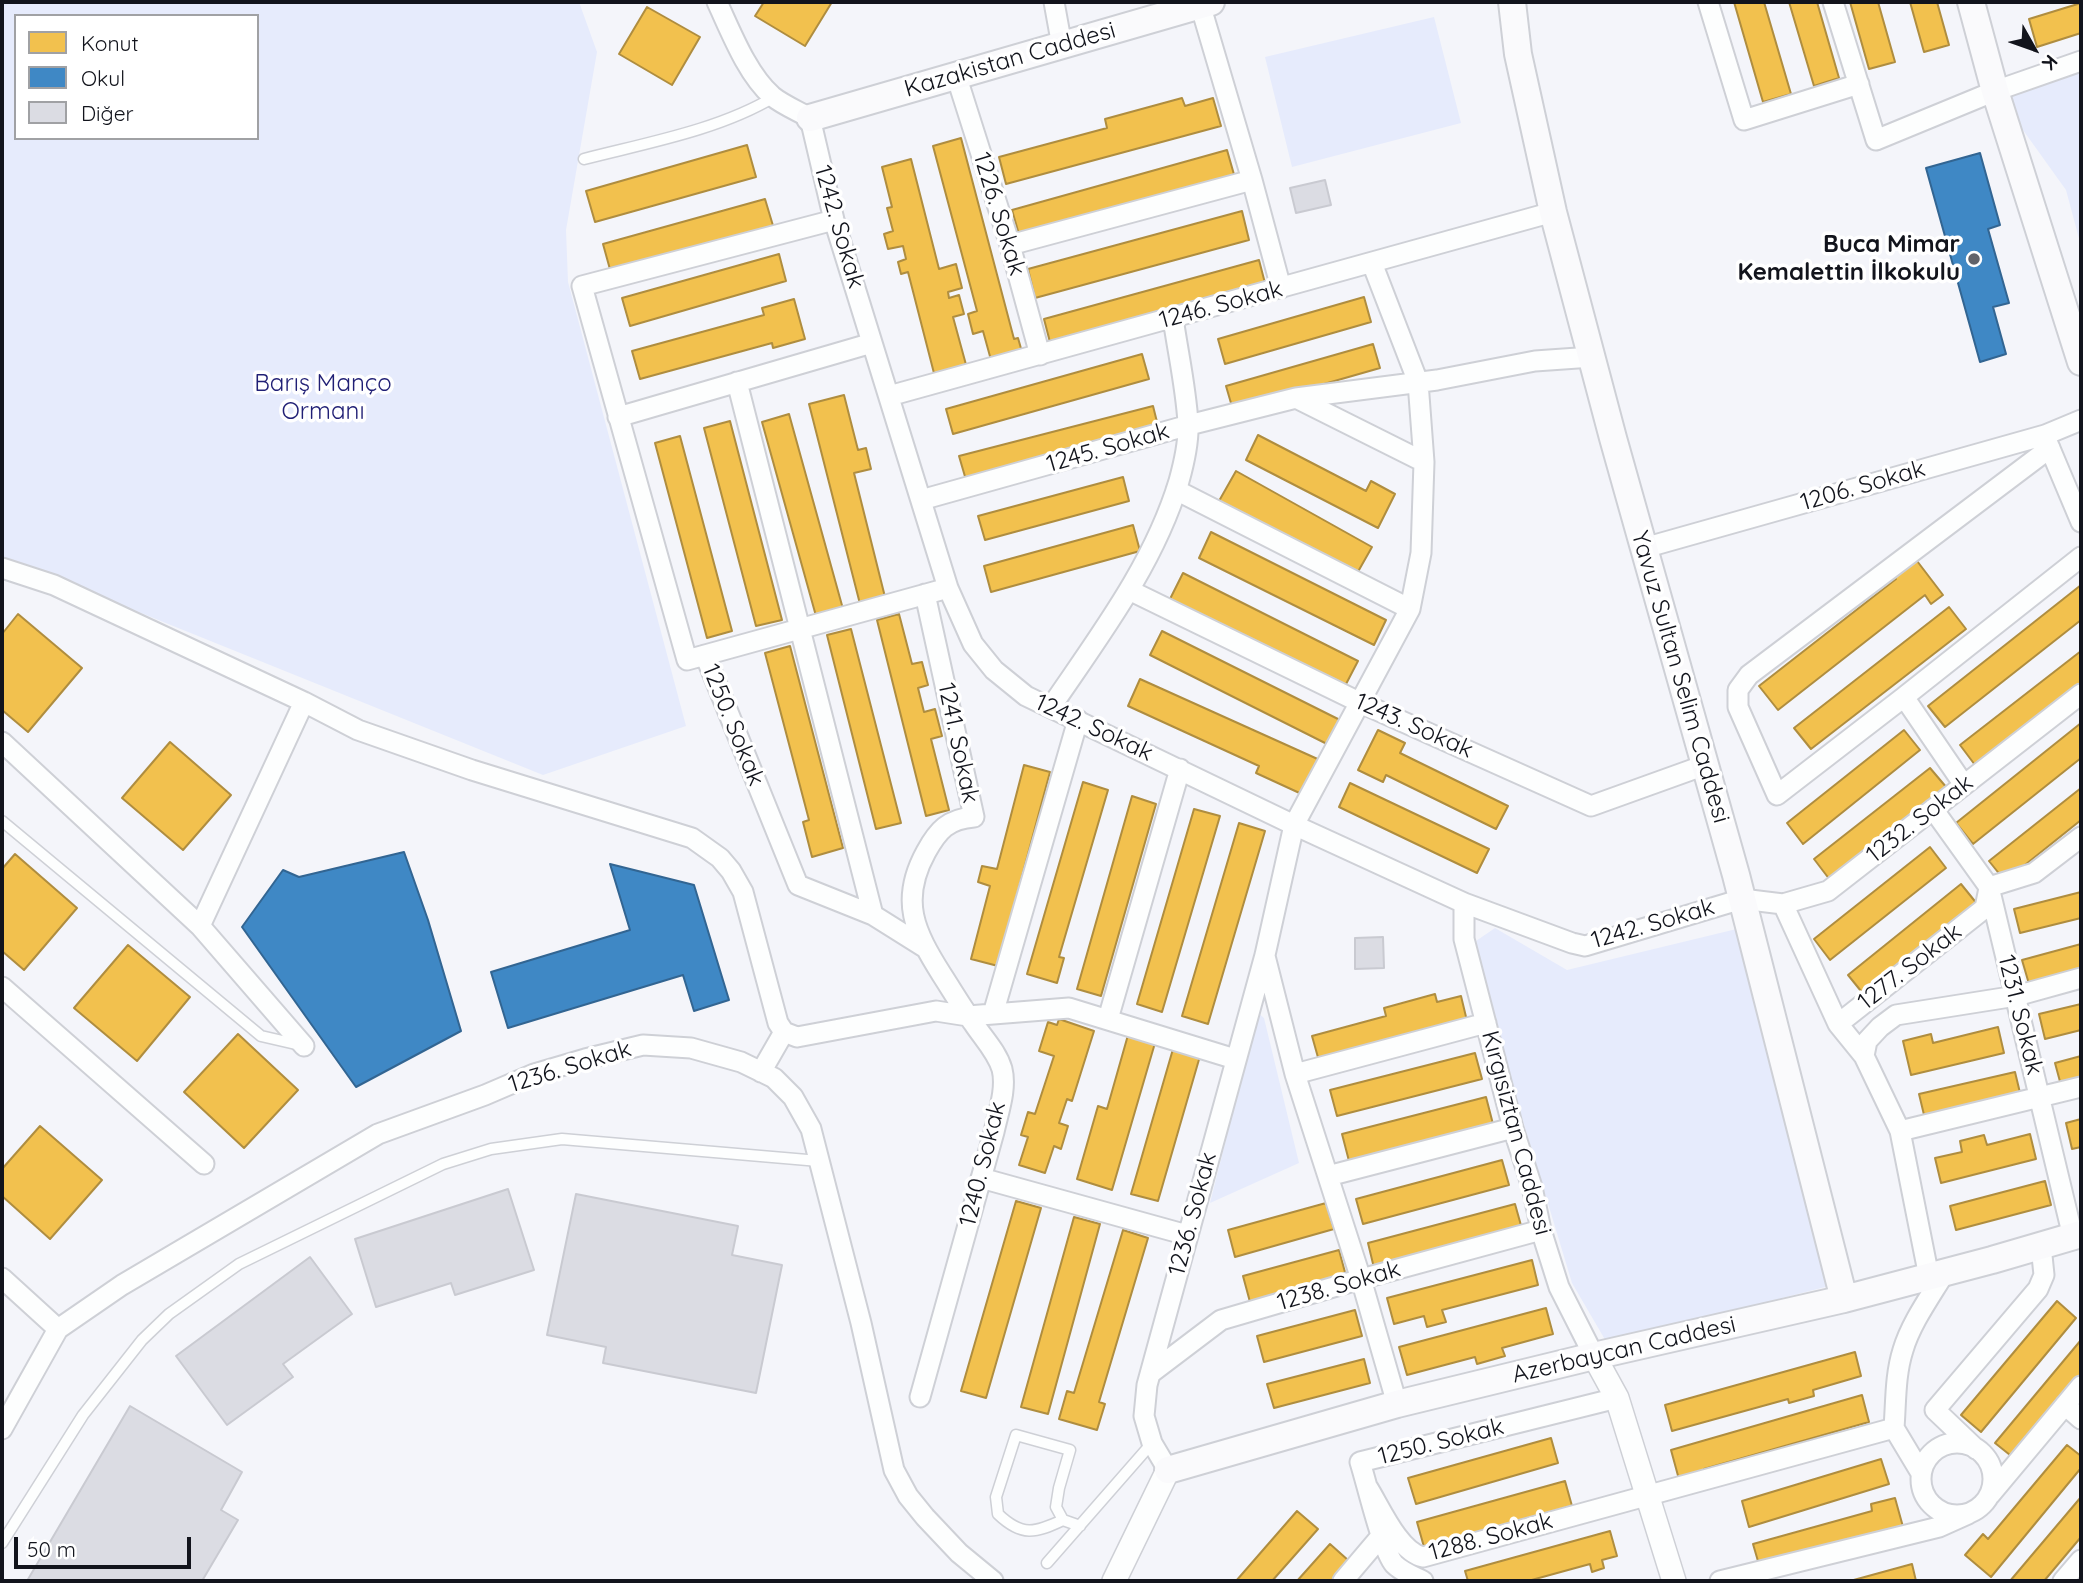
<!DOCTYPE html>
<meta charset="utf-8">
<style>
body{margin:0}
#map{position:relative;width:2083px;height:1583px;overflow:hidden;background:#f4f5fa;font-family:Quicksand,sans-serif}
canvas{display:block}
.frame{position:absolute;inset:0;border:4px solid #12141c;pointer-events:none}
.legend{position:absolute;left:14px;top:14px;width:245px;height:126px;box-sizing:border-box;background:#fff;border:2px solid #a0a1a4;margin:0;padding:9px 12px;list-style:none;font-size:21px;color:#12141c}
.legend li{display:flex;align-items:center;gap:14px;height:35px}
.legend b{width:35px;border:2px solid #a0a1a4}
.north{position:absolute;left:1999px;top:14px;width:70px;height:70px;-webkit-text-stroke:5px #fff;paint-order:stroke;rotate:130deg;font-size:19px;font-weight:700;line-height:28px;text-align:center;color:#12141c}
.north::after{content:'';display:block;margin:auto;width:24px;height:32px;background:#12141c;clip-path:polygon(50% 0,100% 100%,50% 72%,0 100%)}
.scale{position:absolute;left:14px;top:1537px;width:177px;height:32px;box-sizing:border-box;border:4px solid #12141c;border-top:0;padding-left:9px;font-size:21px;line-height:24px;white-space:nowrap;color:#12141c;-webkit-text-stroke:5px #fff;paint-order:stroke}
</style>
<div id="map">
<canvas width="2083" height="1583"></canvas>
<div class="frame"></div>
<ul class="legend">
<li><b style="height:19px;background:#f2c14e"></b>Konut</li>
<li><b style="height:19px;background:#3f88c5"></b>Okul</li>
<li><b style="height:19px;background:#dbdce3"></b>Diğer</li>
</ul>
<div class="north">K</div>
<div class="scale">50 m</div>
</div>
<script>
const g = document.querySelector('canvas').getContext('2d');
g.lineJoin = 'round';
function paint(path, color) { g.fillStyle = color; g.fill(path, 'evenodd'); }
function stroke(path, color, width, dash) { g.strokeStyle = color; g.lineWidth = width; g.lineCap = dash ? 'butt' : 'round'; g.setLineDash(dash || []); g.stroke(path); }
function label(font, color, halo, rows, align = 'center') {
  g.font = font + ' Quicksand,sans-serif'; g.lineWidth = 7; g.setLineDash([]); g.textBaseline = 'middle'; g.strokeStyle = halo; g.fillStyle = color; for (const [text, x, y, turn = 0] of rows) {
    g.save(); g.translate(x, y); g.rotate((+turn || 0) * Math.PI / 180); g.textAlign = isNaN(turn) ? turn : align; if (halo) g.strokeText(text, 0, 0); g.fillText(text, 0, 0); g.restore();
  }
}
const green = new Path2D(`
 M2,2H579L597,52L566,230L568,282L686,726L543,775L2,557ZM16,16H257V138H16Z
 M1434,17L1461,123L1292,167L1265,57Z
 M2081,61V246L2066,190L1995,91Z
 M1749,926L1833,1285L1607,1343L1572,1283L1508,1071L1476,941L1495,928L1567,970Z
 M1258,1013L1264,1018L1299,1163L1210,1203Z`);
const homes = new Path2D(`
 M764,2H832L805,46L755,16Z
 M1734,2H1764L1791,94L1763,102Z
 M1789,2H1817L1839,78L1814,86Z
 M1850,2H1878L1895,62L1869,69Z
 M1910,2H1937L1949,45L1924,52Z
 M2081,3V33L2037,47L2029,19Z
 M647,7L700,37L672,85L619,54Z
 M1182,98L1185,106L1213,98L1221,126L1006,184L999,157L1107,128L1105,119Z
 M961,138L1014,339L1018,338L1022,352L991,360L983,331L973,334L968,314L977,311L933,146Z
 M747,145L756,177L595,222L586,191Z
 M1227,150L1235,178L1020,238L1012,210Z
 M911,159L939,269L956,264L962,288L948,292L949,298L959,295L964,314L953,317L968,372L936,381L908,272L901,274L898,262L906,259L903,246L888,249L884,234L893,231L887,208L892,207L882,167Z
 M765,199L774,229L611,273L603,244Z
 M1242,211L1249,240L1035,298L1028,269Z
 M779,254L786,281L630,326L622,298Z
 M1259,260L1266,287L1051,346L1044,319Z
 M1364,297L1371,322L1225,364L1218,339Z
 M794,299L805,339L773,348L772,343L640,379L632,351L764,315L762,308Z
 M1373,344L1380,368L1233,410L1226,386Z
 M1142,354L1149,379L953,434L946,409Z
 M844,395L858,450L866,448L871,469L854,473L885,597L860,604L809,404Z
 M1153,406L1159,430L966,480L959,456Z
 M789,414L843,609L816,616L762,422Z
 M730,421L782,620L756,626L704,428Z
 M1258,435L1366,491L1371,481L1395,494L1378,528L1246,460Z
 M680,436L732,631L707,638L655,443Z
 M1236,471L1372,547L1355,577L1219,501Z
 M1123,477L1129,501L985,540L978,516Z
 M1133,525L1140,551L991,592L984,566Z
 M1211,532L1386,620L1374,645L1199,558Z
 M1914,557L1943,595L1931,604L1925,595L1778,710L1759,686L1896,579L1892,574Z
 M1183,573L1358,661L1345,686L1170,599Z
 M2081,585V620L1945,727L1928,706Z
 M1949,607L1966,629L1811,749L1794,728Z
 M18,614L82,668L28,732L2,710V634Z
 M899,614L912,664L922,662L928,685L918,688L924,712L935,709L942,736L931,739L949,810L926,816L877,620Z
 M851,629L901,823L876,829L827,635Z
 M1162,631L1340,720L1327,744L1150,655Z
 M790,646L843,848L812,857L803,822L809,820L765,653Z
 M2081,651V683L1975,765L1960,745Z
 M1140,679L1322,761L1306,796L1256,773L1259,766L1128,706Z
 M2081,723V758L1973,844L1956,823Z
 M1378,730L1405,743L1400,753L1508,806L1496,829L1386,775L1383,782L1358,770Z
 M1904,730L1920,750L1803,844L1787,823Z
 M170,742L231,795L183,850L122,798Z
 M1024,765L1050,772L998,966L971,959L990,886L978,882L982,866L997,869Z
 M1930,768L1947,788L1830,880L1814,859Z
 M1083,782L1108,790L1059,957L1064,958L1057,983L1027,974Z
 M1350,783L1489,849L1477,873L1339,807Z
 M2081,788V820L2005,881L1989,861Z
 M1132,796L1156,804L1101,996L1077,989Z
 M1194,809L1220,816L1162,1012L1137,1004Z
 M1239,823L1265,831L1208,1024L1182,1016Z
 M1930,847L1946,868L1830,960L1814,939Z
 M15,854L77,908L24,970L2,951V869Z
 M1961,884L1978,905L1865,996L1848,975Z
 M2081,892V918L2020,933L2014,909Z
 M2081,944V970L2029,984L2022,960Z
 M128,945L190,997L137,1061L74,1008Z
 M1435,994L1437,1002L1461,996L1467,1021L1319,1061L1312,1036L1386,1016L1384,1008Z
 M2081,1004V1030L2045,1039L2039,1014Z
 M1059,1019L1094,1031L1072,1101L1067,1099L1059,1123L1068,1126L1061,1149L1054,1146L1045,1173L1019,1165L1028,1137L1021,1135L1028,1112L1035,1114L1054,1056L1039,1051L1048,1022L1057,1025Z
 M1998,1027L2004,1053L1911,1075L1903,1041L1931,1034L1933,1043Z
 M238,1034L298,1090L244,1148L184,1092Z
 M1128,1035L1155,1043L1112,1190L1077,1179L1098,1106L1107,1109Z
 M1173,1049L1200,1056L1158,1201L1131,1194Z
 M1475,1053L1482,1079L1337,1116L1330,1090Z
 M2081,1056V1084L2062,1089L2055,1063Z
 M2015,1072L2021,1097L1925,1119L1919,1094Z
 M1486,1097L1493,1124L1349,1161L1342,1134Z
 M2081,1119V1147L2072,1149L2066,1123Z
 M40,1126L102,1180L50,1239L2,1196V1169Z
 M2030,1134L2036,1159L1941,1183L1935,1158L1962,1152L1960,1141L1984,1135L1987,1145Z
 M1502,1160L1509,1185L1363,1224L1356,1199Z
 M2045,1181L2051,1205L1956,1230L1950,1206Z
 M1016,1201L1041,1208L986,1398L961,1391Z
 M1326,1203L1334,1229L1235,1257L1228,1230Z
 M1515,1204L1522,1229L1374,1268L1368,1243Z
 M1074,1217L1100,1224L1048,1414L1021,1407Z
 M1123,1230L1148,1238L1099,1402L1105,1404L1097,1430L1059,1419L1067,1391L1074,1393Z
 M1339,1250L1346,1276L1250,1302L1243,1276Z
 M1532,1260L1538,1285L1442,1310L1446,1322L1427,1327L1424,1316L1394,1324L1387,1298Z
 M2057,1301L2076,1318L1981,1432L1961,1415Z
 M1546,1308L1553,1334L1502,1348L1505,1356L1477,1364L1475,1357L1407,1375L1399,1347Z
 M1355,1310L1362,1336L1264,1362L1257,1336Z
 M2081,1340V1380L2015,1459L1995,1443Z
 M1855,1352L1861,1376L1813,1390L1814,1396L1789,1403L1788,1399L1672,1431L1665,1405Z
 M1364,1359L1370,1383L1274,1408L1267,1384Z
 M1862,1395L1869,1422L1704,1469L1706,1475L1680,1483L1671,1450Z
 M1551,1438L1558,1463L1416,1504L1408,1478Z
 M2067,1445L2081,1456V1468L1991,1577L1965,1555L1983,1534L1988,1539Z
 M1881,1459L1889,1484L1749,1527L1742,1501Z
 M1565,1481L1572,1506L1424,1547L1417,1522Z
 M2081,1497V1537L2044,1581H2010Z
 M1895,1498L1905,1534L1760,1568L1753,1544L1872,1511L1871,1504Z
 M1297,1511L1318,1529L1272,1581H1236Z
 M1610,1531L1617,1556L1602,1560L1604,1568L1592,1572L1590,1564L1528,1581H1468L1465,1571Z
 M1330,1544L1349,1561L1333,1580L1334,1581H1297Z
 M1912,1564L1916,1581H1850Z`);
const schools = new Path2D(`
 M1980,153L2000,225L1988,229L2009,303L1993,307L2006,354L1980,362L1926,168Z
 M404,852L428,920L461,1031L356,1087L242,927L283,870L299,877Z
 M610,864L694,885L729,1000L694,1011L683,975L508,1028L491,972L630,930Z`);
const building = new Path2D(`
 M1325,180L1331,205L1296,213L1290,188Z
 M1383,937L1384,968L1355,969V938Z
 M508,1189L534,1270L455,1295L451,1283L376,1307L355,1239Z
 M576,1194L738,1226L732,1255L782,1265L756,1393L603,1363L606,1347L547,1335Z
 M310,1257L352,1314L283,1364L293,1377L227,1425L176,1356Z
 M130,1406L242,1472L221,1510L238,1520L202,1581H27Z`);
const service = new Path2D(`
 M584,159C646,143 719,130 774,97
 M2,821L261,1036L300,1045
 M1063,1520C1035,1533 1022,1537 998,1514L996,1497L1016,1435L1070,1450L1059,1488L1056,1507L1063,1520L1080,1526
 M2,1543L83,1415L142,1340L169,1314L239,1264L443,1164L491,1149L562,1139L819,1161
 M1047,1563L1152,1443`);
const minor = new Path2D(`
 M717,2C731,32 747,74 772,96C783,105 798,111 810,118L834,220L948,588L973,644L994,670L1026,696L1294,825L1464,903L1572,943L1585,946L1742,899L1783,904L1828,891L2081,694
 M1054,2L1062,46
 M1708,2L1744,120L1859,84
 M1833,2L1876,140L1995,91L2081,61
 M1200,4L1252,180L1281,288
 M956,75L1010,245L1040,355
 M834,220L582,286L687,660L948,588
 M1010,245L1252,180
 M737,382L873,915
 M889,396L1553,212
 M1296,398L1437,380L1535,361L1592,357
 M618,417L872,343
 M2046,439L2081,522
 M1176,490L1410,609
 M921,500L1189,425L1296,398L1424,462
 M1644,548L2045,435L2081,420
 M2,568L54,585L304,702L358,730L472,770L692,838L720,858L731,871L743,892L778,1023L784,1032L797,1037L936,1011L968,1016L1069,1008L1235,1059
 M1129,590L1361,703L1591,806L1705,765
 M705,655L798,885L873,915L924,947
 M1904,697L1777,795L1738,707V690L1749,675L2050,448
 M1051,707C1100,635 1154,564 1179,481C1184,463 1189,442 1188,423C1186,388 1178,353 1173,318
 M2,742L200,926L304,702
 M1964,785L1904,697L2081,557
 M1933,809L1989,887L2073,1237
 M1989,887L2034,873L2081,837
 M1464,903V939L1513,1128L1532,1187L1541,1230L1559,1287L1594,1356
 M1783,904L1838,1024L1985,908L1989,888
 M200,926L304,1046
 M1265,956L1295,1074L1361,1279L1397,1404
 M2,987L204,1164
 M993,1014L1078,720
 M1108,1019L1180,769
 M1838,1024L1864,1056
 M761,1072L784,1032
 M1295,1074L1486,1023
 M1900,1131L1864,1056L1867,1041L1880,1027L1896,1015L2016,996L2081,978
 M1328,1176L1513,1128
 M981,1178L1187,1235
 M1929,1277L1900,1131L2081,1087
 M2,1278L58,1329
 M1151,1373L1221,1320L1361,1279L1541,1230
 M920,1397L994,1132C998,1113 1007,1089 1002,1069C997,1052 984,1039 974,1024C963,1009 953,992 942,975C915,932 899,901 926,852C938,830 948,819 974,817L925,594
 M2065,1405L2081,1419
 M1894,1428L1921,1473
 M2,1429L58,1329L122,1285L378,1134L485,1095L534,1074L585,1059L643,1045L691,1048L741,1062L774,1078L793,1097L811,1129L861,1323L894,1470L908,1496L925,1517L959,1553L993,1581
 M1921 1479a36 36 0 1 1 72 0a36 36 0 1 1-72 0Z
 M1976,1449L1935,1410L2038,1289L2044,1275L2041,1246
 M1168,1470L1152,1443L1144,1416L1147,1385L1265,955L1294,825L1410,609L1421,553L1424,462L1418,382L1372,263
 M1368,1488C1380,1507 1399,1552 1423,1557L1894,1428C1896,1402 1895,1375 1903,1350C1911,1323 1930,1297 1945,1272
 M1990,1495L2081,1386
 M1343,1581L1382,1535
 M1423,1581C1413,1576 1402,1572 1394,1564C1382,1550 1367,1484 1360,1462L1617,1398
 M1720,1581L1939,1527L1968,1514
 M2063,1581L2081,1560`);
const tertiary = new Path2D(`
 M1594,1356L1617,1398L1674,1581
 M1114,1581L1168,1470`);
const secondary = new Path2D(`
 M1512,2L1518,54L1553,212L1613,438L1736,875L1844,1299
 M1971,2L1995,91L2081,362
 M810,118L1211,2
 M1168,1470L1397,1404L1594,1356L1844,1299L1992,1260L2081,1234`);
const markers = [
 [1974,259,7,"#61636a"]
];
const streetNames = [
 ["Kazakistan Caddesi",1010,60,-16],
 ["1226. Sokak",999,214,73],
 ["1242. Sokak",839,227,74],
 ["1246. Sokak",1221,305,-15],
 ["1245. Sokak",1108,448,-16],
 ["1206. Sokak",1863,486,-16],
 ["Yavuz Sultan Selim Caddesi",1680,677,74],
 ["1250. Sokak",733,725,68],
 ["1243. Sokak",1414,726,24],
 ["1242. Sokak",1094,728,25],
 ["1241. Sokak",958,743,78],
 ["1232. Sokak",1920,819,-38],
 ["1242. Sokak",1653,924,-16],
 ["1277. Sokak",1910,967,-38],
 ["1231. Sokak",2020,1015,76],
 ["1236. Sokak",570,1067,-17],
 ["Kırgısiztan Caddesi",1516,1133,75],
 ["1240. Sokak",983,1164,-76],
 ["1236. Sokak",1193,1214,-75],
 ["1238. Sokak",1339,1286,-16],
 ["Azerbaycan Caddesi",1624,1350,-13],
 ["1250. Sokak",1441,1442,-14],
 ["1288. Sokak",1491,1537,-15]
];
const poiNames = [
 ["Buca Mimar",1960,245],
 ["Kemalettin İlkokulu",1960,273]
];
const parkNames = [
 ["Barış Manço",323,384],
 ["Ormanı",323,412]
];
paint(green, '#e6ebfc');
paint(homes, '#f2c14e');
stroke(homes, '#af8d3f', 2);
paint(schools, '#3f88c5');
stroke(schools, '#326592', 2);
paint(building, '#dbdce3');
stroke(building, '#c9cad1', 2);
stroke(service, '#ced0d6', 13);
stroke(minor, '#ced0d6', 23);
stroke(tertiary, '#ced0d6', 26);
stroke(secondary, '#ced0d6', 30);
stroke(service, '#fdfefe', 10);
stroke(minor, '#fdfefe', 19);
stroke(tertiary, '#fdfefe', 23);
stroke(secondary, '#fafafc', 26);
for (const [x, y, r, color] of markers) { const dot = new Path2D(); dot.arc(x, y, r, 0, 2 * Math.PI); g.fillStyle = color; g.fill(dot); stroke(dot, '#fff', 2.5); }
label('24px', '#12141c', '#fff', streetNames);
label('bold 24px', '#12141c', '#fff', poiNames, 'right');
label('24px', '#201f75', '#fff', parkNames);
</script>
